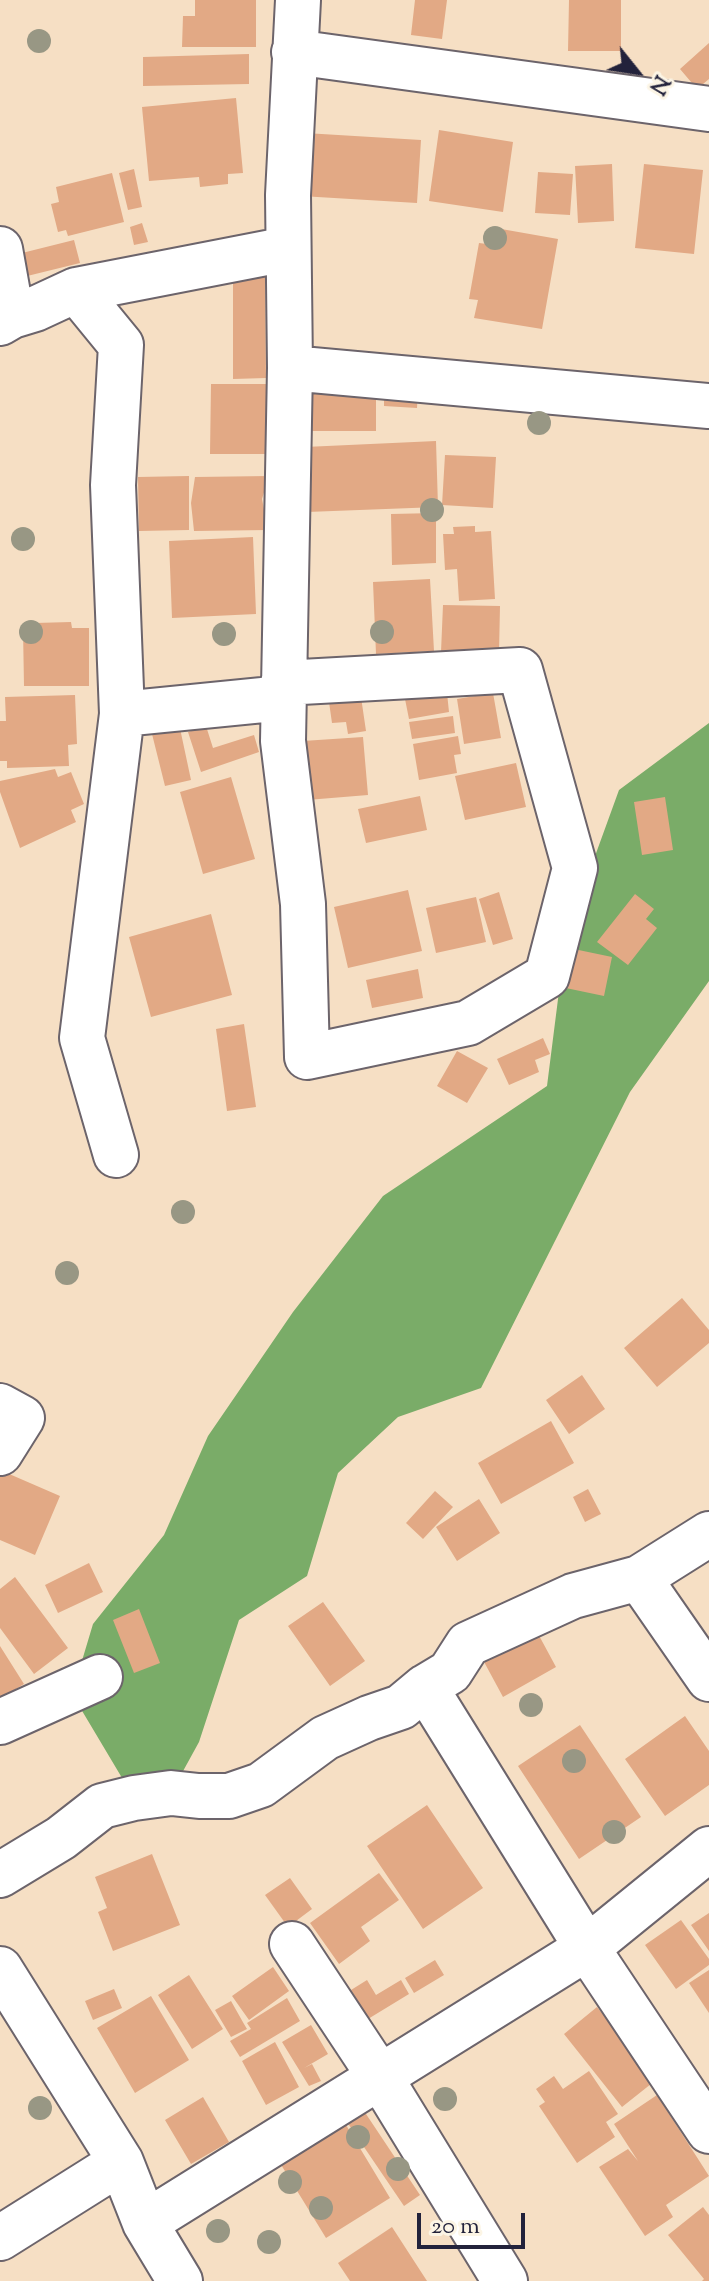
<!DOCTYPE html>
<style>
body{margin:0}
#map{position:relative;width:709px;height:2281px;overflow:hidden;background:#f6dfc4;font-family:"Sorts Mill Goudy",serif}
canvas{display:block}
.north{position:absolute;left:597px;top:32px;width:80px;height:80px;-webkit-text-stroke:6px #fcf5e5;paint-order:stroke;rotate:120deg;font-size:22px;font-weight:700;line-height:32px;text-align:center;color:#22223b}
.north::after{content:'';display:block;margin:auto;width:28px;height:36px;background:#22223b;clip-path:polygon(50% 0,100% 100%,50% 72%,0 100%)}
.scale{position:absolute;left:417px;top:2213px;width:108px;height:36px;box-sizing:border-box;border:4px solid #22223b;border-top:0;padding-left:10px;font-size:24px;line-height:28px;white-space:nowrap;color:#22223b;-webkit-text-stroke:6px #fcf5e5;paint-order:stroke}
</style>
<div id="map">
<canvas width="709" height="2281"></canvas>
<div class="north">N</div>
<div class="scale">20 m</div>
</div>
<script>
const g = document.querySelector('canvas').getContext('2d');
g.lineJoin = 'round';
function paint(path, color) { g.fillStyle = color; g.fill(path, 'evenodd'); }
function stroke(path, color, width, dash) { g.strokeStyle = color; g.lineWidth = width; g.lineCap = dash ? 'butt' : 'round'; g.setLineDash(dash || []); g.stroke(path); }
const forest = new Path2D(`
 M709,723V981L630,1092L481,1388L398,1417L338,1473L307,1576L239,1620L199,1742L171,1793L134,1798L72,1694L93,1624L164,1535L208,1436L293,1312L383,1196L547,1086L566,936L619,790Z`);
const building = new Path2D(`
 M195,0H256V47H182L183,16H195Z
 M415,0H447L442,39L411,35Z
 M569,0H621V51H568Z
 M709,43V79L697,89L680,69Z
 M249,54V84L143,86V57Z
 M236,98L243,173L228,174V184L200,187L199,177L149,181L142,107Z
 M439,130L513,142L503,212L429,201Z
 M305,133L421,140L417,203L301,196Z
 M612,164L614,221L578,223L575,166Z
 M644,164L703,170L694,254L635,248Z
 M134,169L142,207L128,210L119,173Z
 M538,172L573,174L570,215L535,213Z
 M112,173L124,222L68,236L66,230L58,232L51,204L59,202L56,187Z
 M142,223L148,242L134,245L130,227Z
 M490,227L558,239L542,329L474,318L478,300L469,299L479,243L487,244Z
 M74,240L80,263L15,279L10,256Z
 M233,265H265L266,378L233,379Z
 M211,384H268L267,454H210Z
 M309,385H376V431H309Z
 M384,387L418,388L417,408L384,406Z
 M436,441L438,507L307,512L305,447Z
 M445,455L496,457L493,508L442,505Z
 M189,476V530L139,531L138,477Z
 M269,476L262,499L268,530L194,531L191,503L195,477Z
 M436,513V563L392,565L391,514Z
 M475,526V532L491,531L495,599L459,601L457,569L445,570L443,534H454L453,527Z
 M253,537L256,614L172,618L169,541Z
 M430,579L434,651L376,654L373,582Z
 M443,605L500,606L499,653L441,652Z
 M71,622L72,628H89V686H24L23,629L34,628L35,623Z
 M447,693L449,712L409,719L405,699Z
 M493,693L501,738L464,744L457,699Z
 M75,695L77,744L68,745L69,766L7,768V761H0V721H6L5,697Z
 M361,697L366,731L348,734L346,722L332,723L329,702Z
 M453,716L455,733L412,739L409,722Z
 M178,719L191,780L165,786L150,726Z
 M206,726L213,748L254,735L259,752L201,772L188,732Z
 M458,736L461,754L454,755L457,773L419,780L413,744Z
 M363,737L368,795L307,800L303,741Z
 M516,763L526,807L465,820L455,776Z
 M55,769L58,777L71,772L84,804L71,810L76,822L20,848L0,792V781Z
 M231,777L255,859L203,874L180,792Z
 M420,796L427,830L366,843L358,809Z
 M665,797L673,850L642,855L634,802Z
 M408,890L422,951L348,968L334,907Z
 M499,892L513,939L493,945L479,899Z
 M635,894L654,909L646,919L657,928L628,965L597,942Z
 M476,897L486,942L436,953L426,908Z
 M211,914L232,995L151,1017L129,937Z
 M569,948L612,957L604,996L561,987Z
 M418,969L423,998L372,1008L366,980Z
 M244,1024L256,1107L227,1111L216,1029Z
 M543,1038L550,1054L535,1060L539,1072L509,1085L497,1059Z
 M457,1051L488,1068L467,1103L437,1086Z
 M682,1298L709,1330V1343L657,1387L624,1348Z
 M582,1375L605,1409L569,1434L546,1400Z
 M551,1421L574,1463L501,1504L478,1463Z
 M0,1470L60,1496L35,1555L0,1540Z
 M588,1489L601,1514L585,1522L573,1497Z
 M435,1491L453,1507L423,1539L406,1523Z
 M479,1499L500,1533L457,1561L436,1527Z
 M89,1563L103,1592L58,1613L45,1585Z
 M15,1577L68,1648L34,1674L0,1628V1589Z
 M323,1602L365,1661L330,1686L288,1626Z
 M139,1609L160,1663L134,1673L113,1620Z
 M529,1617L556,1667L503,1697L476,1647Z
 M0,1646L24,1684L0,1699Z
 M685,1716L709,1751V1785L665,1816L625,1759Z
 M580,1725L641,1817L579,1859L518,1766Z
 M427,1805L483,1888L423,1929L367,1846Z
 M152,1854L180,1925L113,1951L98,1912L107,1908L95,1877Z
 M379,1873L399,1900L361,1927L370,1941L339,1964L310,1923Z
 M290,1878L312,1909L288,1927L265,1895Z
 M709,1913V1951L691,1925Z
 M681,1920L709,1959V1965L676,1989L645,1945Z
 M435,1960L444,1975L414,1993L405,1978Z
 M273,1967L289,1991L249,2020L232,1996Z
 M709,1970V2013L689,1983Z
 M189,1975L223,2029L192,2049L158,1995Z
 M367,1980L376,1995L401,1980L409,1994L368,2019L351,1990Z
 M114,1989L122,2008L93,2020L85,2001Z
 M151,1996L189,2060L135,2093L97,2028Z
 M287,1998L300,2021L240,2057L230,2041L251,2029L247,2023Z
 M231,2001L244,2024L242,2025L244,2024L247,2029L231,2037L215,2010Z
 M597,2007L656,2080L622,2107L564,2034Z
 M311,2025L328,2054L304,2068L312,2064L321,2081L309,2086L282,2042Z
 M275,2042L299,2087L266,2105L242,2061Z
 M589,2071L618,2114L606,2122L615,2137L577,2163L539,2106L545,2102L536,2089L554,2076L563,2089Z
 M657,2095L709,2176L666,2205L673,2217L645,2236L599,2167L628,2149L638,2161L614,2124Z
 M203,2097L229,2142L191,2164L165,2120Z
 M337,2110L390,2198L326,2238L272,2150Z
 M364,2111L420,2195L404,2206L347,2122Z
 M703,2207L709,2215V2281H702L704,2279L668,2235Z
 M392,2227L427,2281H350L338,2263Z`);
const minor = new Path2D(`
 M294,52L709,109
 M0,249L12,316
 M76,290L121,345L113,485L122,714L82,1038L116,1155
 M0,323L12,316L35,309L76,290L287,249
 M290,368L709,406
 M283,683L520,670L575,868L547,976L468,1023L307,1057L303,904L283,741L290,368L288,195L298,0
 M122,714L283,698
 M0,1406L22,1418L0,1453
 M639,1578L709,1679
 M425,1687L587,1948L709,2131
 M0,1722L100,1677
 M0,1875L61,1838L102,1806L134,1798L171,1793L199,1796H229L261,1785L325,1738L369,1718L401,1707L425,1687L450,1672L468,1644L573,1596L639,1578L709,1534
 M292,1944L380,2077L505,2281
 M0,1969L121,2162L145,2223L180,2281
 M145,2223L587,1948L709,1849
 M0,2238L121,2162`);
const trees = [
 [39,41],
 [495,238],
 [539,423],
 [432,510],
 [23,539],
 [31,632],
 [382,632],
 [224,634],
 [183,1212],
 [67,1273],
 [531,1705],
 [574,1761],
 [614,1832],
 [445,2099],
 [40,2108],
 [358,2137],
 [398,2169],
 [290,2182],
 [321,2208],
 [218,2231],
 [269,2242]
];
paint(forest, '#7aac68');
paint(building, '#e2a985');
stroke(minor, '#6c646b', 48);
stroke(minor, '#fff', 44);
g.fillStyle = '#989784';
for (const [x, y] of trees) { g.beginPath(); g.arc(x, y, 12, 0, 2 * Math.PI); g.fill(); }
</script>
